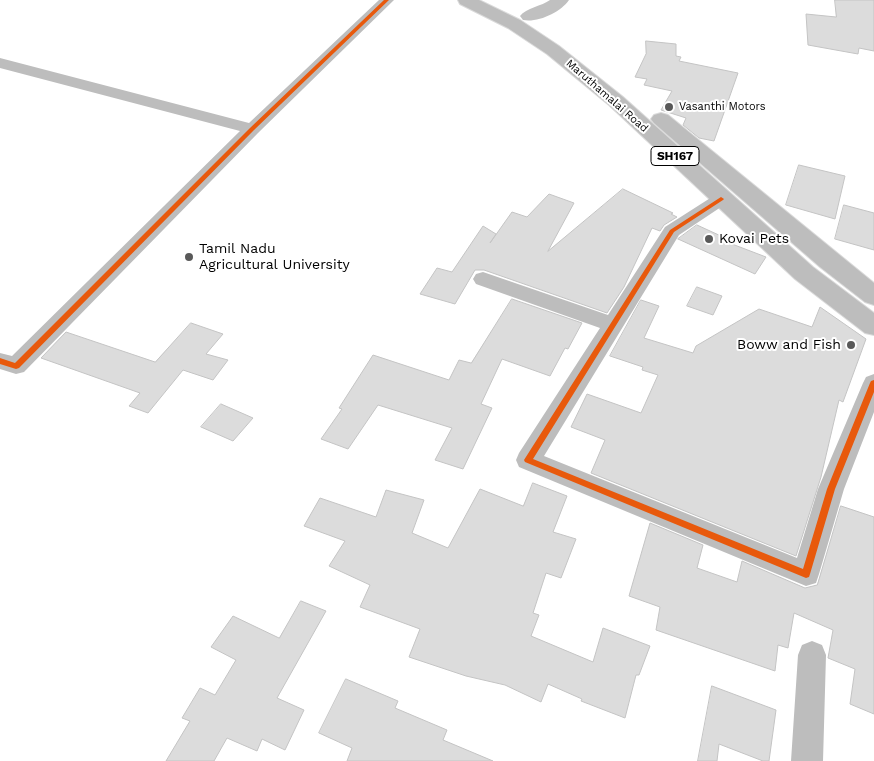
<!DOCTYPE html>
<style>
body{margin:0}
canvas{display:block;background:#fff}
</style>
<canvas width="874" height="761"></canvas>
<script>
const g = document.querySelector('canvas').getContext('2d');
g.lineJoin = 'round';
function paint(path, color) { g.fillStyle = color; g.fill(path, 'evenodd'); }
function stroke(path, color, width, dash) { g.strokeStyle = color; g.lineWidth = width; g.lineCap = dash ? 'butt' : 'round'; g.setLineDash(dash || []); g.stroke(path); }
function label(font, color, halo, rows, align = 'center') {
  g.font = font + ' "Work Sans",sans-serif'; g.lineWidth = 4; g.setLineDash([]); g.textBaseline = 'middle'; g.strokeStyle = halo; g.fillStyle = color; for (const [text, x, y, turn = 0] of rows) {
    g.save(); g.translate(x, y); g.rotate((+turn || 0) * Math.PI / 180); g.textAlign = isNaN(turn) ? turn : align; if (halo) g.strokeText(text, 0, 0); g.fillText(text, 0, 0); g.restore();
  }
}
const building = new Path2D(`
 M835,0H874V51L859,48L858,54L808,45L806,14L836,17Z
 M646,41L676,44V56L681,57L679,61L738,73L714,141L699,138L683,125L686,118L661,110L672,91L644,85L647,79L635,77L646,54Z
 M799,165L845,176L835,219L786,205Z
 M623,189L673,213L671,214L677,217L664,225L660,231L652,228L624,287L607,313L484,270H475L455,304L420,294L437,268L452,272L483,226L496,234L490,243L512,212L527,217L549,194L574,203L548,251Z
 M844,205L874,213V250L835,239Z
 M697,225L734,242L732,244L766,257L755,274L678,239Z
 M697,287L722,296L713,315L687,306Z
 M512,299L582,323L568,349L565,348L550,376L502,359L481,404L492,408L463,469L435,460L452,428L378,405L348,449L321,439L342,409L339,408L373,355L449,380L459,360L471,363Z
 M641,300L659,306L644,338L693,353L696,346L759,309L812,327L820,307L866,339L843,402L839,400L821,477L796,556L591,473L605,440L571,427L587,394L641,413L658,375L642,370L643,367L610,356Z
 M191,323L223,334L206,354L228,360L213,380L183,370L148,413L129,406L140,393L41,358L66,332L155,362Z
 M221,404L253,418L233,441L201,427Z
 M533,483L567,496L553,532L576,539L561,578L546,573L533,613L539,615L531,636L593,662L603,628L650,646L639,675H636L625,718L581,701L582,699L548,684L541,702L505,685L466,676L409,657L420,629L360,607L370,585L329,566L345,541L304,526L320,498L376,517L386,490L424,500L412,533L448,548L480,489L523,506Z
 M841,506L874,517V714L850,704L855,669L828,658L833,630L794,613L788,648L778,645L775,671L656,630L660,607L629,596L650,523L703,545L697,568L737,582L742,561L805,588L817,585Z
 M301,601L326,611L277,698L304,710L285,750L262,739L257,751L227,738L214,761H166L190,721L182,718L200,688L215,695L236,660L211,647L233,616L279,638Z
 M346,679L398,701L395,708L447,730L443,740L493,761H347L352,748L319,733Z
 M712,686L776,710L769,761H763L719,744L717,761H698Z`);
const street = new Path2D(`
 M379,0H394L258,133L24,372L16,374L0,369V353L12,356L240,131L0,68V58L249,123Z
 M721,193L727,195L730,199L727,203L679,235L544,456L797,558L818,489L863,383L866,377L874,374V412L844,489L819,574L816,583L806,586L519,467L516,460L519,453L600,328L476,284L473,279L476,274L483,272L608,315L665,227L715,195Z
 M812,641L822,645L826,655L823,761H791L798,655L802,645Z`);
const secondary = new Path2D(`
 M550,0H569C561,12 538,23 523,20L520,16C526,8 542,6 550,0Z`);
const primary = new Path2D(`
 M458,0H479L520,20L559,46L623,97L813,267L874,313V335L865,333L795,279L609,105L547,54L508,28L460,4Z
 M661,113L668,115L874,283V305L865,302L820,267L654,123L651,119L654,115Z`);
const cycleway = new Path2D(`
 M384,0H389L254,130L19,368L16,369L0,364V358L15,363L250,128Z
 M721,197L724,199L723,200L674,232L533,459L803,569L827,489L870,383L871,381L874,380V392L835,489L810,574L809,577L806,578L525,462L524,460L670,230Z`);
const markers = [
 [669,107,5,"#595959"],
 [709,239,5,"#595959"],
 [189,257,5,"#595959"],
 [851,345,5,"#595959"]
];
const farStreetnames = [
 ["Maruthamalai Road",607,96,41]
];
const farPoinames = [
 ["Vasanthi Motors",679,107]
];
const shields = [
 [675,156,48]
];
const shieldNames = [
 ["SH167",675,156]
];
const poiNames = [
 ["Kovai Pets",719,239],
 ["Tamil Nadu",199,249],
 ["Agricultural University",199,265],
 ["Boww and Fish",841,345,"right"]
];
paint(building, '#dcdcdc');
stroke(building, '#c4c4c4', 1);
stroke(primary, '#dbdbdb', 2);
paint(street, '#bdbdbd');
paint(secondary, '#c0c0c0');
paint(primary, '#bdbdbd');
paint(cycleway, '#e8590c');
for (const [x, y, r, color] of markers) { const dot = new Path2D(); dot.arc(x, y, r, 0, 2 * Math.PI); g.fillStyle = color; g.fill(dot); stroke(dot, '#fff', 2); }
label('11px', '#000', '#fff', farStreetnames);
label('11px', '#000', '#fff', farPoinames, 'left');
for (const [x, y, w] of shields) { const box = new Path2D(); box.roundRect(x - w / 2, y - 9.5, w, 19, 4); g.fillStyle = '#fff'; g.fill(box); stroke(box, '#000', 1); }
label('bold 12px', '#000', null, shieldNames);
label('14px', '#000', '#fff', poiNames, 'left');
</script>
